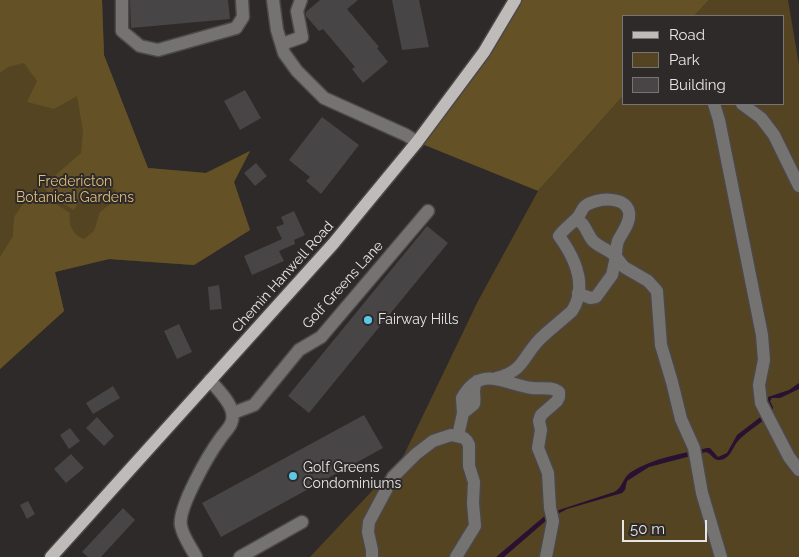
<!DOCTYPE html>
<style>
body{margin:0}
#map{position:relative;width:799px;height:557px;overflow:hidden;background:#2e2a2a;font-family:Raleway,sans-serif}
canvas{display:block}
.legend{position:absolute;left:622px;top:15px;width:162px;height:90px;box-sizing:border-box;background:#2e2a2a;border:1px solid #787474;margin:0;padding:6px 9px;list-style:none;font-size:15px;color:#e7e4e4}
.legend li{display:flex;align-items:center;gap:10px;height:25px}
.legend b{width:25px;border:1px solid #787474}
.scale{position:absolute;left:622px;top:520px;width:85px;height:22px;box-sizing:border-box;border:2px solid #e7e4e4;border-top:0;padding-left:6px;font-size:15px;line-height:18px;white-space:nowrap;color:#e7e4e4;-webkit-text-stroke:4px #2e2a2a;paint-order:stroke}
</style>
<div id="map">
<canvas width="799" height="557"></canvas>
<ul class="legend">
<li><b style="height:6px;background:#bebbb9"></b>Road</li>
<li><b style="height:14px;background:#544421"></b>Park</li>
<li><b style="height:14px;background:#484546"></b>Building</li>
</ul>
<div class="scale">50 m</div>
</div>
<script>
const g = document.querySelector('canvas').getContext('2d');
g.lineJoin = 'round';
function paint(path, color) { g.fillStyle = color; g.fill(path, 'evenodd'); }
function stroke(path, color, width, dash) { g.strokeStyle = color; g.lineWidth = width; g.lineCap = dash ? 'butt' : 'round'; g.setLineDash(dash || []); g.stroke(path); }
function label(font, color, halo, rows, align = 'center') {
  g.font = font + ' Raleway,sans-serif'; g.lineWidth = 4; g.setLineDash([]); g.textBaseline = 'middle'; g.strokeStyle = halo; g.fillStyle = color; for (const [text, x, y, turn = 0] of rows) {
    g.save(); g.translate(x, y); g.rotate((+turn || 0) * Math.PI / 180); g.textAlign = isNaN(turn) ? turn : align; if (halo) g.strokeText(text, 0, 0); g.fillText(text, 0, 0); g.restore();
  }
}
const green = new Path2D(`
 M0,0H102L104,55L148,168L206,173L250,151L234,182L250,230L194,265L109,259L55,272L64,311L0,369Z
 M709,0H788L799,65V557H310L402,459L478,301L538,191L623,96V104H783V16H694Z`);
const forest = new Path2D(`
 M0,0H102L104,55L148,168L206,173L250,151L234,182L250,230L194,265L109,259L55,272L64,311L0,369V257L13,236L14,217L25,201L41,194L70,213C68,225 73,235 84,239L94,231L100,212L113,202L116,190L100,181L86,190L74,210L50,195L43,186L81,153L83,131L77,96L54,109L27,102L37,81L24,63L8,67L0,73Z
 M515,0H709L694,16H623V96L538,191L417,142Z`);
const water = new Path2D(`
 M799,383V389L780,398H772L770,401L773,407V413C762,423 748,430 738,441C732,448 730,460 719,460C713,460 712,454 706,452L649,467L627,481L625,490L622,493L567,509L548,519L504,557H496L547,514L614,492C623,488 622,478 631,472C653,458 681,454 707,448H710L718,457L727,453L737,435L767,412L766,400L768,397L789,390Z`);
const building = new Path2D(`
 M130,0H228L230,19L131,28Z
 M320,0H358L347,9L379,47L377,48L388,62L363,83L352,69L355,67L323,29L319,31L306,16V12Z
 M392,0H419L429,47L402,50Z
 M245,90L261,118L240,130L224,101Z
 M322,117L359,145L321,194L306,181L310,177L289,160Z
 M256,163L267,176L255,186L244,173Z
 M294,211L305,235L294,240L295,244L279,251L284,261L252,275L244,256L282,239L276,227L284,224L281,217Z
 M427,226L448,243L309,413L288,396Z
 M219,285L222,309L210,310L208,287Z
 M179,324L192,352L177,359L164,331Z
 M113,386L120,398L93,414L86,403Z
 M364,415L383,448L221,537L202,503Z
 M97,417L114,436L104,446L86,428Z
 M70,428L80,441L69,449L60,435Z
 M71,454L84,468L66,483L54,469Z
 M28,501L35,514L27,519L20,505Z
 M123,508L135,520L101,557H88L82,552Z`);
const minor = new Path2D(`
 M122,0V31L140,46L158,50L236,28L243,17L242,0
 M273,0L277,30L284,53L297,71L324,98L406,135L417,142
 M282,44L302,37L297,11L301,0
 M714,104L719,120L762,335L764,360L759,385L761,403L789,457L799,470
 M742,104L761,118L774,135L799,186
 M576,220C586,223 586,233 593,241C600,248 609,249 616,257L612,275L596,297L590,298L578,293
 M496,378C524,371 522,358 539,340C549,330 561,321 572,311C588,286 575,258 559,236C564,229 570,225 576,219C580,216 581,210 585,206C596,198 625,195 629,212C631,223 622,232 618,241C616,247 616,252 616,257L624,267L648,281L657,291L661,345L672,382L681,419L694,448L702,493L721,557
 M233,413L254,405L299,350L321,337L428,211
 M463,413L474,404C476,395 471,389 477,381
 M458,436L463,413L462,398C481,364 503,384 532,388C540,389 552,386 559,392V397L557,401L541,415L539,421L541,430L538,448L548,473L550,508L553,521L546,557
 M196,557C191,547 183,537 181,526C177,509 209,454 220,439C226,430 235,424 232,412C230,401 217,389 210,380
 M240,557L302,522
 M372,557V550L368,532L369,522L393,477L416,454L433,441L451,435L464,438L467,441L469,445V466L474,482L473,503L475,526L456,557`);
const major = new Path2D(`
 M51,557L333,244L417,142L484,52L515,0`);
const markers = [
 [368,320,5,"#5bc8e7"],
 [293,476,5,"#5bc8e7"]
];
const parkNames = [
 ["Fredericton",75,182],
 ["Botanical Gardens",75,198]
];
const streetNames = [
 ["Chemin Hanwell Road",283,277,-48],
 ["Golf Greens Lane",343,285,-48]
];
const poiNames = [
 ["Fairway Hills",378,320],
 ["Golf Greens",303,468],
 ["Condominiums",303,484]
];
paint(green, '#544421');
paint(forest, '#645125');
paint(water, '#281131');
paint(building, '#484546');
stroke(minor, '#4c4848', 15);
stroke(major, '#4c4848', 15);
stroke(minor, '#747372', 12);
stroke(major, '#bebbb9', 12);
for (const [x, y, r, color] of markers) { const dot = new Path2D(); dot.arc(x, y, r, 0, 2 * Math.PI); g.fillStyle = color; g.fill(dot); stroke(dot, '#2e2a2a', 2); }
label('14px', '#dfbe78', '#2e2a2a', parkNames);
label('14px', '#e7e4e4', '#2e2a2a', streetNames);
label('14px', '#e7e4e4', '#2e2a2a', poiNames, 'left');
</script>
